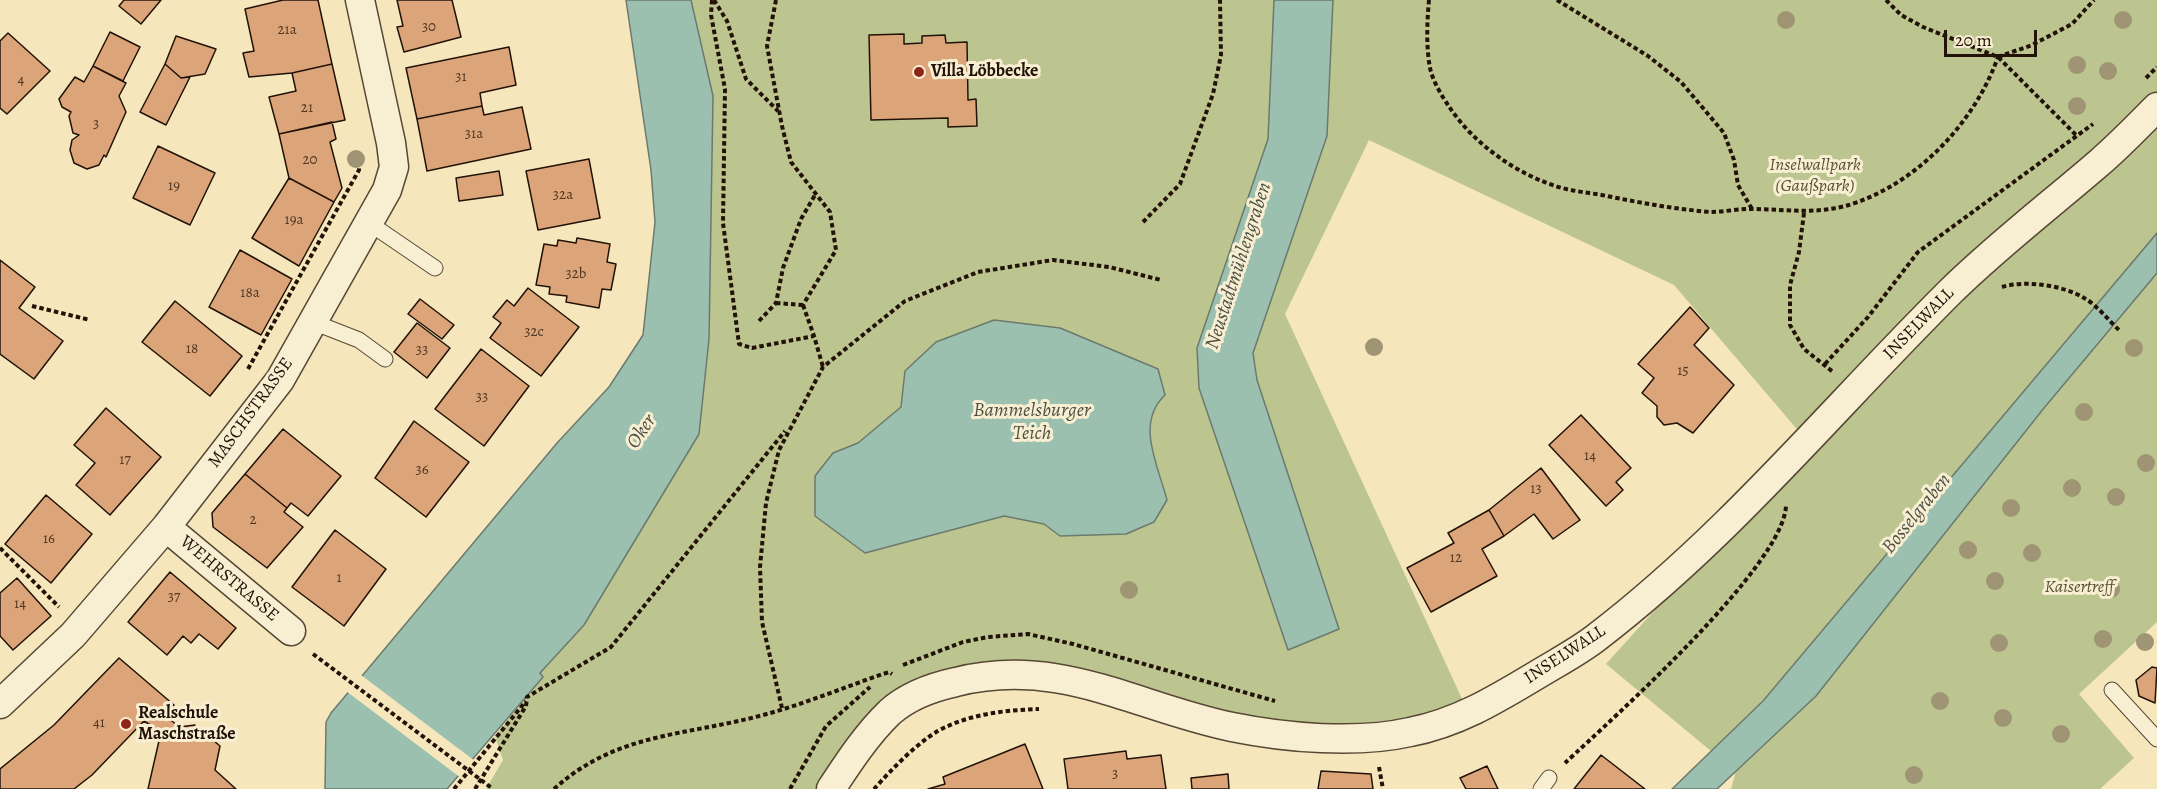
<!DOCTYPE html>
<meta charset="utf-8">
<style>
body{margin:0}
#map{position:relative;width:2157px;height:789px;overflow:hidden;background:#f5e7bb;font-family:Alegreya,serif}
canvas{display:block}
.scale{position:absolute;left:1944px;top:30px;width:93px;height:27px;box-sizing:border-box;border:3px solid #221208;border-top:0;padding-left:8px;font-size:18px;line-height:21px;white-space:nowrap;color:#221208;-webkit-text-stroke:4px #f8efd3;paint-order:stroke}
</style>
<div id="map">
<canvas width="2157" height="789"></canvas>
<div class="scale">20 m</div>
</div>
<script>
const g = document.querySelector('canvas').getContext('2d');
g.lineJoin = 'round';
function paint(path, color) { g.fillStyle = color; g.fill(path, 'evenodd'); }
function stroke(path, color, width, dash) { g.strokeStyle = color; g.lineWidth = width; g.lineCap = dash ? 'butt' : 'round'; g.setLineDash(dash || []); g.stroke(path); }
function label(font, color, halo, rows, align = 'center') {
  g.font = font + ' Alegreya,serif'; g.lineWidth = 6; g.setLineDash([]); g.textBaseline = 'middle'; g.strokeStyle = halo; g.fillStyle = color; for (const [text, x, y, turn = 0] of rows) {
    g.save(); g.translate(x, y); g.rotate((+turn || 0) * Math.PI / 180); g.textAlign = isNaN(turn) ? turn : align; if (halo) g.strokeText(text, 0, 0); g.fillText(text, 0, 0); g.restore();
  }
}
const green = new Path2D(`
 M691,0H2157V233L1763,701L1711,751L1606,664L1807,441L1674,285L1369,140L1285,314L1469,714L1337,738L1061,677L916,695L831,789H486L503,760L495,736L543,677L540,673L584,624L699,434L713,96ZM1158,369L1165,395C1135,423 1158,465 1167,500L1060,536L1044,524L1004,516L865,553L815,516L833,453L858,443L901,407L905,371Z
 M2157,273V622L2079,694L2134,758L2100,789H1731L1736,771L1816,696L2044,408Z`);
const water = new Path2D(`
 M626,0H691L713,96L709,339L699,434L584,625L540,673L543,677L447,789H325L326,722L331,713L557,443L609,387L643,335L655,222L651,170Z
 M1274,0H1333L1327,136L1253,353L1257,380L1339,629L1288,650L1199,388L1197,348L1268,139Z
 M2157,233V273L2044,408L1816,696L1717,789H1672L1763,701Z
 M994,320L1060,328L1158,369L1165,395C1135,423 1158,465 1167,500L1154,522L1126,534L1060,536L1044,524L1004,516L865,553L815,516V476L833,453L858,443L901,407L905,371L936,342Z`);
const pier = new Path2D(`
 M361,675L475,761L461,778L346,691Z`);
const building = new Path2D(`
 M124,0H161L141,24L119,6Z
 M283,0H318L332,64L292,73L249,77L243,53L254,51L245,9Z
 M397,0H452L461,37L404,52L397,27L403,26Z
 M110,32L140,47L123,81L93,66Z
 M8,33L50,71L7,114L0,108V41Z
 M904,34V44L922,43V36L945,35L946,43L967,42L968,100L976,99L977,126L948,127V118L871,120L869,35Z
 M176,36L216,49L205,74L181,78L165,64Z
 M509,47L516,85L480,93L482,106L417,119L406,68Z
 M165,64L181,78L190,77L166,125L140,112Z
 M332,64L345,120L279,134L269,97L296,91L292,73Z
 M93,66L126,83L119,96L126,112L106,157L104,155L99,165L87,169L74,163L70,150L72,140L79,135L73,133L69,116L71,112L62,107L59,99L75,77L84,82Z
 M482,106L484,115L522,107L531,149L427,171L417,119Z
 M332,122L336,139L330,142L342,188L334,202L289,178L279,134Z
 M158,146L215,173L190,225L133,198Z
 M589,159L600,218L538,230L526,171Z
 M499,171L503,195L459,201L456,178Z
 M289,178L334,202L299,266L252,238Z
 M577,238L610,244L607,262L616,264L611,290L602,289L599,308L566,302L567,296L549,294L550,287L536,285L544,244L557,246L558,240L576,243Z
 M240,250L292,279L261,335L209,307Z
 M0,260L35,287L19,308L63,341L34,379L0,354Z
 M528,288L579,327L541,376L490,338L501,323L493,317L507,300L514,306Z
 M420,299L454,325L442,339L408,314Z
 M175,301L242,356L210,396L142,342Z
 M1690,307L1709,328L1694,345L1734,385L1693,433L1677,423L1664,425L1657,417V406L1642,393L1654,378L1638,364Z
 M417,323L450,348L427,378L394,352Z
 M481,349L529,386L484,446L435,409Z
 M106,408L161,457L110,515L76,485L95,463L74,445Z
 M1581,415L1631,468L1616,482L1623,490L1606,506L1549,445Z
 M414,421L469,462L426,517L375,478Z
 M283,429L341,476L308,516L291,503L287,508L245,474Z
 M1541,468L1580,520L1553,539L1534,514L1504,536L1489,510Z
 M245,474L287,508L284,512L303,527L267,568L213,527L212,513Z
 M46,495L92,534L51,583L5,544Z
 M1489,510L1504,536L1482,549L1497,576L1431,612L1407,568L1454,543L1448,533Z
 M335,530L386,569L344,626L292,587Z
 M170,572L236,628L218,649L199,634L191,643L183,636L167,655L128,622Z
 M17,578L51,616L13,650L0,636V593Z
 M119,658L174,705L165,715L179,727L195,725L220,746L215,770L236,789H148L161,732L144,721L92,775L74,789H0V769L54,725Z
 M2152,667L2157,668L2155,703L2139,696L2136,680Z
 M1025,744L1043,789H928L945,784L943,777Z
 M1126,751L1127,759L1161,755L1166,789H1068L1064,759Z
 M1601,755L1645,789H1574Z
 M1487,766L1498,789H1466L1460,778Z
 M1321,771L1371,774L1373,789H1318Z
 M1228,774L1229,789H1192L1191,778Z`);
const path = new Path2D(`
 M712,0L711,15L725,89L723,223L739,344L752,348L814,336L823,367
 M714,0L727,21L746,79L778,111
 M776,0L767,46L782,126L791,162L830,212L836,250L803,305
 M1429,0C1427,22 1426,46 1430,68C1433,82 1442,96 1450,108C1475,145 1519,176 1562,188C1577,192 1592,193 1607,196C1641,203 1675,209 1710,212C1723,212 1737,209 1750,209C1790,209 1819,216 1858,202C1922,178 1975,121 1998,57
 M1557,0L1648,56L1681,82L1724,133L1734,160L1738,185L1752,209
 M1886,0L1901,15L1923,27L1998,57L2078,137
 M1998,57L2032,45L2072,24L2094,0
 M2146,78L2157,67
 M1804,213L1799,252L1790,285V325L1804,349L1833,372
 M1143,222L1180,184L1213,94L1221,55L1220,0
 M2002,287C2025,280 2063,285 2084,298C2097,305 2108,320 2119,330
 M776,303L803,305
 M803,305L814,336
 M32,306L90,320
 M759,321L776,303L783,268L801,219L815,195
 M1825,364L1868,317L1918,252L2093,124
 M248,369L359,170L360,154
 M0,548L59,607
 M903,665L963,642L988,637L1028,634L1073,644L1275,701
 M782,708L762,622L760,567L766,503L779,450L823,367L905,301L978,272L1053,260L1109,267L1161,280
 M1565,763C1612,719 1785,565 1786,505
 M1379,767L1383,789
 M454,789L526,701
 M475,789L526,706L527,697L611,647L785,431
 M554,789C617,732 686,736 763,715C805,704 847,686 889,672L892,674
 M790,789L826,726L870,687
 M874,789C892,769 923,736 948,726C977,713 1009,710 1039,709`);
const service = new Path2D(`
 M369,223L435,268
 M313,322L359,340L385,359
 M2112,690L2157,739
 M1541,789L1549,778`);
const minor = new Path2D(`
 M166,527L291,631
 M0,704L73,635L166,527L280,380L387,190L394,167L391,143L360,0
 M831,789C848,763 867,734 890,712C908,696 933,687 956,682C1060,656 1135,707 1232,727C1286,738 1357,744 1410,732C1457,723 1495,700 1535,676C1556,663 1578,652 1597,637C1729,536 1834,407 1951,291C1998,245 2049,206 2099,163C2119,146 2138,126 2157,107`);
const pathBridge = new Path2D(`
 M313,654L493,789`);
const trees = [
 [1786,20],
 [2123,20],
 [2077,65],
 [2108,71],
 [2077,106],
 [356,159],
 [1374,347],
 [2134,348],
 [2084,412],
 [2146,463],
 [2072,488],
 [2116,497],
 [2011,508],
 [1968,550],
 [2032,553],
 [1995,581],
 [2111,589],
 [1129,590],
 [2103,639],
 [2145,642],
 [1999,643],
 [1940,701],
 [2003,718],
 [2061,734],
 [1914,775]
];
const markers = [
 [919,72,6,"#8f2418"],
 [126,724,6,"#8f2418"]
];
const numberNames = [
 ["30",429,27],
 ["21a",287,30],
 ["31",461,77],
 ["4",21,80],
 ["21",307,108],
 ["3",96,124],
 ["31a",474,134],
 ["20",310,160],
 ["19",174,186],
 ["32a",563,195],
 ["19a",294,220],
 ["32b",576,274],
 ["18a",250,293],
 ["32c",534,332],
 ["18",192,349],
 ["33",422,350],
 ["15",1683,371],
 ["33",482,397],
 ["14",1590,456],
 ["17",125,460],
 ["36",422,470],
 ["13",1536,489],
 ["2",253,520],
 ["16",49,539],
 ["12",1456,558],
 ["1",339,578],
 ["37",174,597],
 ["14",20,604],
 ["41",99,723],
 ["3",1115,774]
];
const poiNames = [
 ["Villa Löbbecke",931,72],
 ["Realschule",138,714],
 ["Maschstraße",138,735]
];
const parkNames = [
 ["Inselwallpark",1815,166],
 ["(Gaußpark)",1815,187],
 ["Kaisertreff",2079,588]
];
const streetNames = [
 ["INSELWALL",1919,324,-46],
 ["MASCHSTRASSE",251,413,-54],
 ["WEHRSTRASSE",229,579,40],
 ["INSELWALL",1565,655,-33]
];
const waterNames = [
 ["Neustadtmühlengraben",1239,266,-72],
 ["Bammelsburger",1032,411],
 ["Teich",1032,434],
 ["Oker",642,432,-57],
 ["Bosselgraben",1917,514,-51]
];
paint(green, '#bcc590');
paint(water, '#9cc0b0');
stroke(water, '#6b7a6d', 1.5);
paint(pier, '#f5e7bb');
paint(building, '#dca579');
stroke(building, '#221208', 1.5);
stroke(service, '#574735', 17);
stroke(minor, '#574735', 31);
stroke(path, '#221208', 4, [4.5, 3]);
stroke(service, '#f8efd3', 15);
stroke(minor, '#f8efd3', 28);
stroke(pathBridge, '#221208', 4, [4.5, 3]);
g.fillStyle = '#9f9473';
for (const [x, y] of trees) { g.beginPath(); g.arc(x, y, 9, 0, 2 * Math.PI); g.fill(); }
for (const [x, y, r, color] of markers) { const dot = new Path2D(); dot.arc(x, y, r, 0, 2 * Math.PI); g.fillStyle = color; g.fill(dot); stroke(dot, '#f8efd3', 2); }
label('15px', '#503724', null, numberNames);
label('bold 18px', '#221208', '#f8efd3', poiNames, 'left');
label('italic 18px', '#585138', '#f8efd3', parkNames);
label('18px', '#221208', '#f8efd3', streetNames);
label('italic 20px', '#4d4f43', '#f8efd3', waterNames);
</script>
